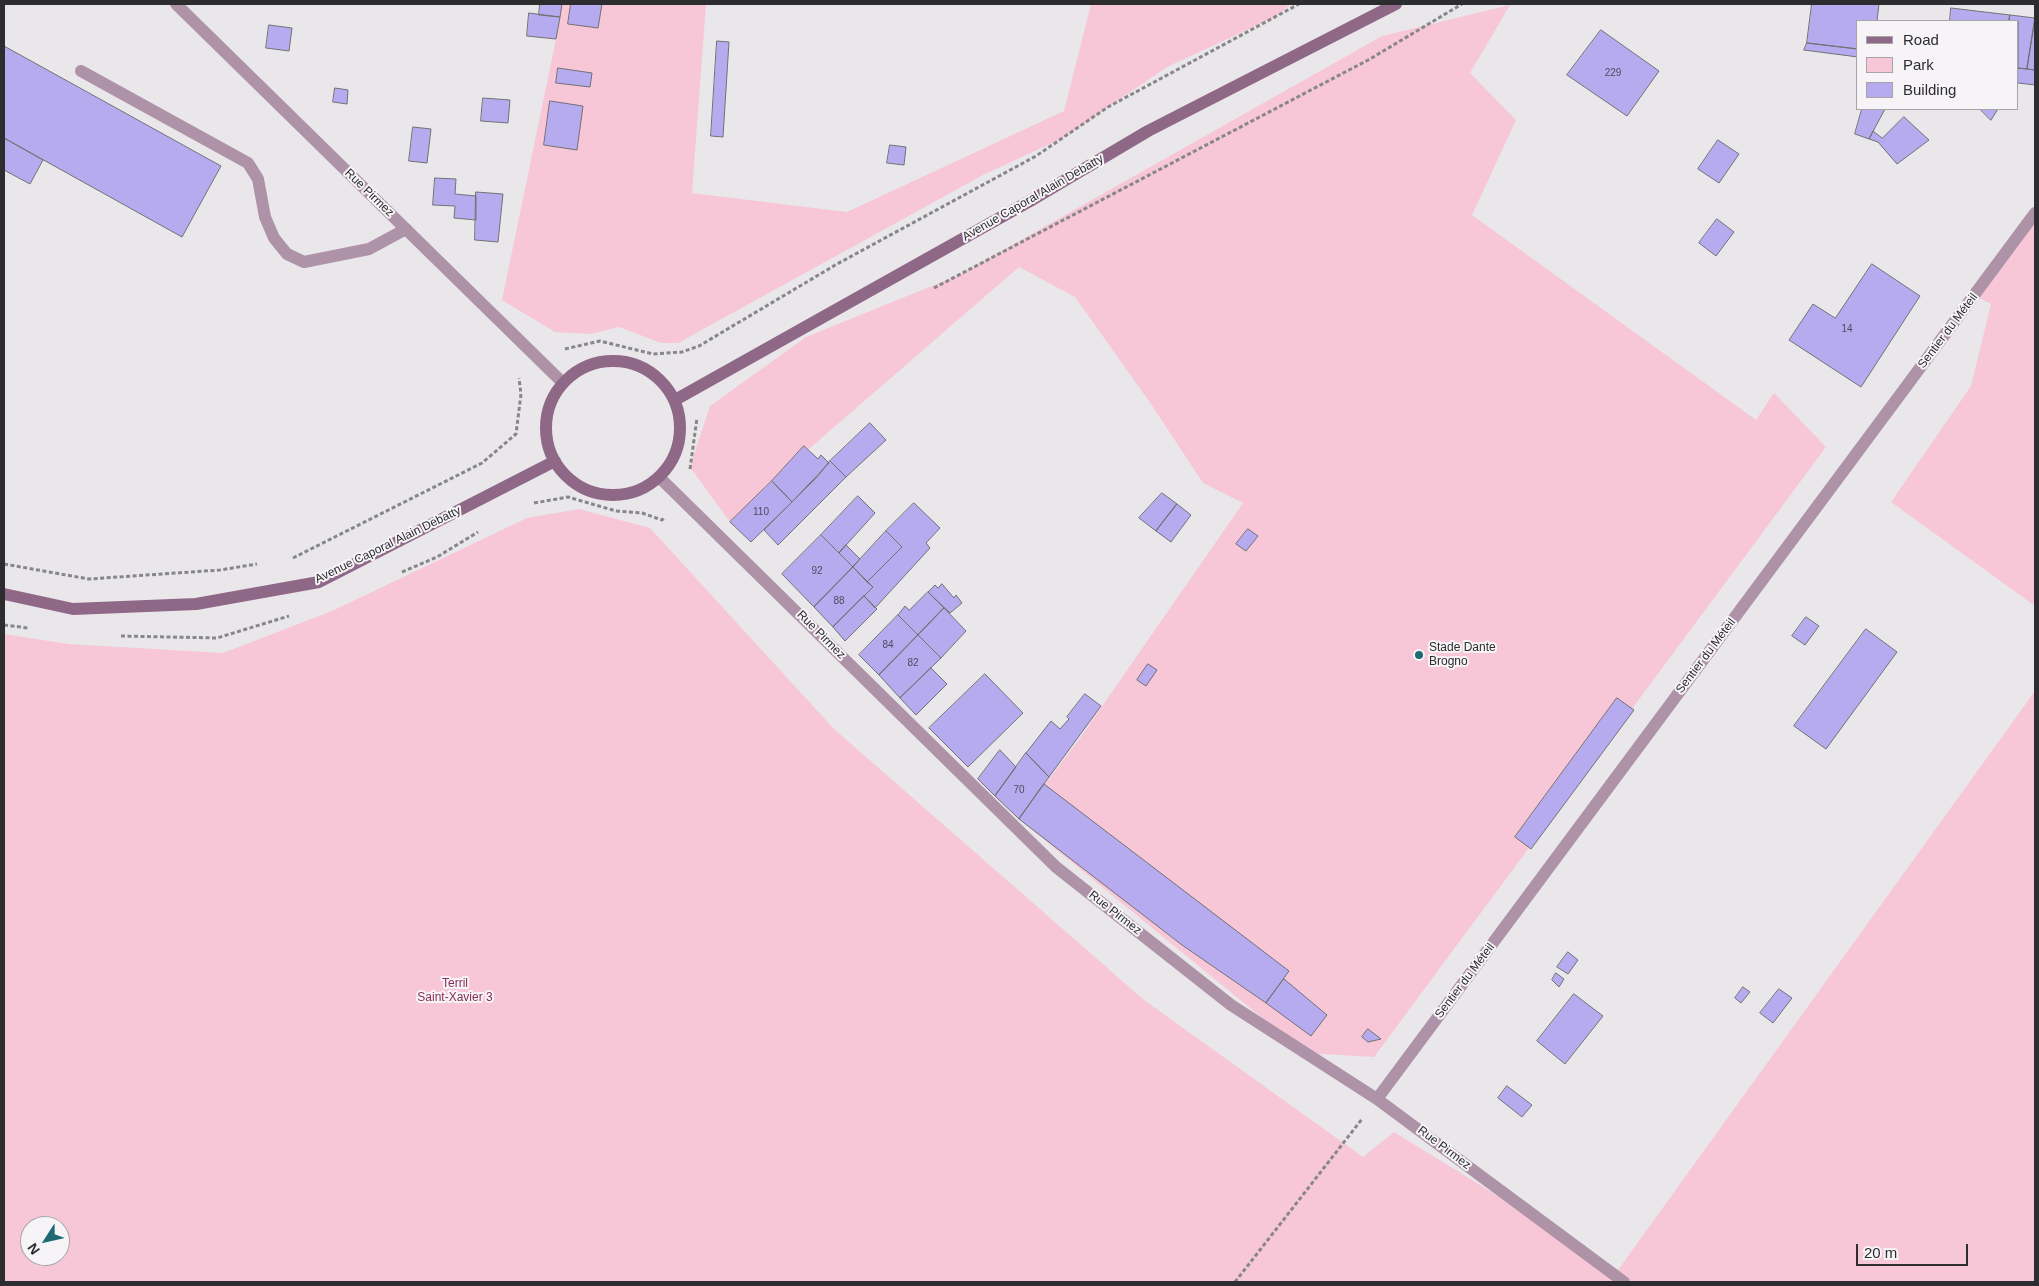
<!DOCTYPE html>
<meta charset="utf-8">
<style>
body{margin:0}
#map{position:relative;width:2039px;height:1286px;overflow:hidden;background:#e9e7ea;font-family:Arial,sans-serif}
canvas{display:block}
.frame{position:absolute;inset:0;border:5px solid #2d2c2e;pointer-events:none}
.legend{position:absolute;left:1856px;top:20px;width:162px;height:90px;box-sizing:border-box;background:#f6f4f7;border:1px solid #a6a4a7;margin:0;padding:6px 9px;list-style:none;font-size:15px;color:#2d2c2e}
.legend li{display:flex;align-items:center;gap:10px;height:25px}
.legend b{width:25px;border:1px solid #a6a4a7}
.north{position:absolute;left:20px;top:1216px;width:50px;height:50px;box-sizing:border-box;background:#f6f4f7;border:1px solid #a6a4a7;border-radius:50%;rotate:235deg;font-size:14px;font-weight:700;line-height:20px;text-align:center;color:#2d2c2e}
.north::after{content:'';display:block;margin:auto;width:18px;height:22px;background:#1e6972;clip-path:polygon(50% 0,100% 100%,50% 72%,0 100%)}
.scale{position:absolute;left:1856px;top:1244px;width:112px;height:22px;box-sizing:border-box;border:2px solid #2d2c2e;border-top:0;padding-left:6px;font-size:15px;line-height:18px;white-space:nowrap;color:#2d2c2e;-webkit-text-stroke:4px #f6f4f7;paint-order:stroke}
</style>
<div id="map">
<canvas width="2039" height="1286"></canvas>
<div class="frame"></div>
<ul class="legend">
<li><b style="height:6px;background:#906887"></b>Road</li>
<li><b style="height:14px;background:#f7c7d7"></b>Park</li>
<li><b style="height:14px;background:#b7abf0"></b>Building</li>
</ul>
<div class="north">N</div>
<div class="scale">20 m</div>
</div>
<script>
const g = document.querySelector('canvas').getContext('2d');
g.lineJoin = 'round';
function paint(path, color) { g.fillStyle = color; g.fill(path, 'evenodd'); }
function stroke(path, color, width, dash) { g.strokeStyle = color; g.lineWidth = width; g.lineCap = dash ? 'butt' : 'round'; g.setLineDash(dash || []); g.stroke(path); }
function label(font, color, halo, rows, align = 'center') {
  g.font = font + ' Arial,sans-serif'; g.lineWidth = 4; g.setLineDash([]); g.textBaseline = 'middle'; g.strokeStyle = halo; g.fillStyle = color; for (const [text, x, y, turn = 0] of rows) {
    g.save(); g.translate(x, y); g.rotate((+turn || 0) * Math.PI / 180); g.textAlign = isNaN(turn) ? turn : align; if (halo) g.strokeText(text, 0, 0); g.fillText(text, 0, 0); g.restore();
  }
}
const green = new Path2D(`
 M560,4H706L692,193L847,212L1064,111L1091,4H1291L1275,17L1167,67L1063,138L983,175L678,343H661L619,327L590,334L555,332L502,300L556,39Z
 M1510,5L1470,73L1516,120L1472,215L1756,420L1774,393L1826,447L1374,1057L1305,1053L1019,819L1080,738L1243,503L1203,483L1151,404L1075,297L1019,267L772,481L730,522L690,467L710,406L806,337L959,275L1382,36Z
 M2035,221V606L1891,502L1971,386L1991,304L1974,295Z
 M579,509L650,528L834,729L1144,1000L1363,1157L1394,1132L1618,1270L2035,691V1282H4V634L68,644L223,653L332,611L527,518ZM30,1226H60V1256H30Z`);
const building = new Path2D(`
 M540,4H562L560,17L539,15Z
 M571,4H602L598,28L568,24Z
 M1812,4H1879L1877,21H1858V49L1807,43Z
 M1951,8L2010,15L2009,21H1950Z
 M529,13L560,17L556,39L527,36Z
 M2010,15L2035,18L2027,69L2018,68V21H2009Z
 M2035,18V70L2027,69Z
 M269,25L292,28L289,51L266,48Z
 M1601,30L1659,71L1627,116L1567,75Z
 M717,41L729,42L723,137L711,136Z
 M1807,43L1858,49V57L1804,50Z
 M4,46L221,166L182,237L4,138Z
 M558,68L592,73L590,87L556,83Z
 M2018,68L2035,70V85L2018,83Z
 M335,88L348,90L347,104L333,102Z
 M483,98L510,100L508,123L481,121Z
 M550,101L583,106L577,150L544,145Z
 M1862,109H1885L1869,139L1855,134Z
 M1980,109H1998L1991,120Z
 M1904,117L1929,140L1897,164L1878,142L1869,139L1873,131L1882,138Z
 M413,127L431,129L427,163L409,161Z
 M4,138L43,160L30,184L4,170Z
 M1718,140L1739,154L1719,183L1698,169Z
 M890,145L906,147L904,165L887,163Z
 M435,178L456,179L455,194L476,196V220L454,218L455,206L433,205Z
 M476,192L503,194L498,242L475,240Z
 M1717,219L1734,232L1716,256L1699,243Z
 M1872,264L1920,296L1861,387L1789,340L1813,304L1835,318Z
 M870,423L886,440L846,477L830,461Z
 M804,446L818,459L821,455L829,463L792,502L772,481Z
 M830,461L846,477L778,545L764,530L818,476Z
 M772,481L792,502L751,542L730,522Z
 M1162,493L1177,504L1156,531L1139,518Z
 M858,496L875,513L839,553L821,535Z
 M914,503L940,528L926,543L930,548L875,608L864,596L873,587L867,582L902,547L886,531Z
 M1177,504L1191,515L1171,542L1156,531Z
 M1248,529L1258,536L1246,551L1236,544Z
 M886,531L902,547L867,582L853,567Z
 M821,535L853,567L814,607L782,574Z
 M846,545L860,559L853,567L839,553Z
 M853,567L873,587L833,627L814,607Z
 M942,584L954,598L956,595L962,603L950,613L928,592L935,585L938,588Z
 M928,592L944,608L918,635L898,615L905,606L909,610Z
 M864,596L877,609L845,641L833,627Z
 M944,608L966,631L941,658L918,635Z
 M898,615L918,635L879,675L859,655Z
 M1806,617L1819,626L1805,645L1792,636Z
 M1866,629L1897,652L1826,749L1794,726Z
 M918,635L941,658L900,698L879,675Z
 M1148,664L1157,670L1146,686L1137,680Z
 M931,668L947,684L916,715L900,698Z
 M985,674L1023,713L968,767L929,728Z
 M1085,694L1101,706L1049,777L1026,753L1051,721L1060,729L1069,719L1067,717Z
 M1617,698L1634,710L1531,849L1515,837Z
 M1000,750L1016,767L995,796L978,779Z
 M1026,753L1049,777L1019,819L995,796Z
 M1044,784L1289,971L1266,1003L1182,945L1019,819Z
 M1568,952L1578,960L1568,974L1557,967Z
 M1556,973L1564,979L1559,987L1552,980Z
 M1284,979L1327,1015L1311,1036L1266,1003Z
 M1743,987L1750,992L1741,1003L1735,998Z
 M1779,989L1792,998L1773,1023L1760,1013Z
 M1574,994L1603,1016L1565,1064L1537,1041Z
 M1368,1029L1381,1039L1368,1042L1362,1037Z
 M1507,1086L1532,1105L1522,1117L1498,1098Z`);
const path = new Path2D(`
 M934,288L1370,59L1462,4
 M565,349L600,341L653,354L682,352L699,346L837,264L1036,156L1108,107L1299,4
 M690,469L697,418
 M534,503L568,497L616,511L642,513L662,520L664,518
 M293,558L482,463L516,434L521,394L519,378
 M4,564L89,579L220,570L257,564
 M402,572L437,557L478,532
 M4,625L28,628
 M121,636L217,638L289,616
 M1235,1282L1362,1119`);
const service = new Path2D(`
 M81,71L248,163L258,179L265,217L274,238L287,254L304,262L369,249L406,229`);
const minor = new Path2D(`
 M176,4L563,383
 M660,478L1056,867L1231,1005L1377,1099L1624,1282
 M1377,1099L2035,213`);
const secondary = new Path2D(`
 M546 428a67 67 0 1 1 134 0a67 67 0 1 1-134 0Z
 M675,400L1030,201L1148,131L1396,4
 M4,594L73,609L196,604L319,582L555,461`);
const markers = [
 [1419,655,5,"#1e6972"]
];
const numberNames = [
 ["229",1613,73],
 ["14",1847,329],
 ["110",761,512],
 ["92",817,571],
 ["88",839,601],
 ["84",888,645],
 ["82",913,663],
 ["70",1019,790]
];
const streetNames = [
 ["Rue Pirmez",369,193,44],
 ["Avenue Caporal Alain Debatty",1033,198,-30],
 ["Sentier du Méteil",1948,331,-53],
 ["Avenue Caporal Alain Debatty",388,545,-26],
 ["Rue Pirmez",821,635,45],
 ["Sentier du Méteil",1706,656,-53],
 ["Rue Pirmez",1115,913,38],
 ["Sentier du Méteil",1465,981,-53],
 ["Rue Pirmez",1444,1148,37]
];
const poiNames = [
 ["Stade Dante",1429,648],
 ["Brogno",1429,662]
];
const parkNames = [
 ["Terril",455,984],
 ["Saint-Xavier 3",455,998]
];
paint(green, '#f7c7d7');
paint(building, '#b7abf0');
stroke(building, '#717174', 1);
stroke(path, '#878688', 3, [4, 2.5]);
stroke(service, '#ae92a7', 12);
stroke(minor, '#ae92a7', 12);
stroke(secondary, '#906887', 12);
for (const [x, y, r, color] of markers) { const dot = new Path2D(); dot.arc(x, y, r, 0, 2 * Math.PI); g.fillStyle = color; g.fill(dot); stroke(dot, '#f6f4f7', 2); }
label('10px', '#504c5e', null, numberNames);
label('12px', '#2d2c2e', '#f6f4f7', streetNames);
label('12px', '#2d2c2e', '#f6f4f7', poiNames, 'left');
label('12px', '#892f57', '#f6f4f7', parkNames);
</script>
